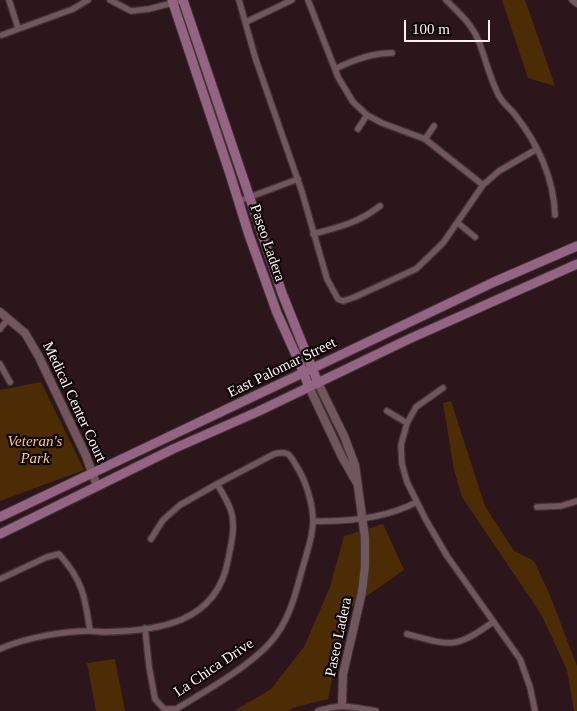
<!DOCTYPE html>
<style>
body{margin:0}
#map{position:relative;width:577px;height:711px;overflow:hidden;background:#2c161c;font-family:"Times New Roman",serif}
canvas{display:block}
.scale{position:absolute;left:404px;top:20px;width:86px;height:22px;box-sizing:border-box;border:2px solid #fef1f4;border-top:0;padding-left:6px;font-size:15px;line-height:18px;white-space:nowrap;color:#fef1f4;-webkit-text-stroke:4px #0e0507;paint-order:stroke}
</style>
<div id="map">
<canvas width="577" height="711"></canvas>
<div class="scale">100 m</div>
</div>
<script>
const g = document.querySelector('canvas').getContext('2d');
g.lineJoin = 'round';
function paint(path, color) { g.fillStyle = color; g.fill(path, 'evenodd'); }
function stroke(path, color, width, dash) { g.strokeStyle = color; g.lineWidth = width; g.lineCap = dash ? 'butt' : 'round'; g.setLineDash(dash || []); g.stroke(path); }
function label(font, color, halo, rows, align = 'center') {
  g.font = font + ' "Times New Roman",serif'; g.lineWidth = 4.5; g.setLineDash([]); g.textBaseline = 'middle'; g.strokeStyle = halo; g.fillStyle = color; for (const [text, x, y, turn = 0] of rows) {
    g.save(); g.translate(x, y); g.rotate((+turn || 0) * Math.PI / 180); g.textAlign = isNaN(turn) ? turn : align; if (halo) g.strokeText(text, 0, 0); g.fillText(text, 0, 0); g.restore();
  }
}
const green = new Path2D(`
 M502,0H525L555,86L528,78Z
 M41,382L84,470L0,501V390Z
 M451,401L485,506L514,551L534,561L549,593L577,666V711H574L567,670L541,614L462,497L454,470L443,403Z
 M383,524L404,570L351,607L339,648L328,699L292,708L290,711H234L271,689L304,647L330,587L344,536Z
 M115,659L125,711H96L87,663Z`);
const minor = new Path2D(`
 M9,0L18,28
 M110,0L131,11L149,9L184,0
 M239,0L255,57L302,192L327,279L338,299L343,301L355,297L416,269L443,243L483,185L499,171L537,149
 M308,0L338,77L353,102L367,115L382,123L425,139L483,185
 M446,0C459,13 472,24 479,42C485,57 492,86 501,99C505,105 512,110 516,116C538,144 554,179 555,215
 M572,0L577,4
 M246,22L292,0
 M2,35L73,9L88,0
 M335,69C353,60 371,53 392,53
 M358,129L367,115
 M425,139L434,126
 M239,201L298,179
 M458,223L475,237
 M313,234C339,227 358,223 380,206
 M0,329L8,319
 M0,364L10,382
 M443,388L416,407L407,423L401,445L402,464L407,482L426,520L447,556L520,659L530,687L535,711
 M387,411L407,423
 M537,507L561,506L577,501
 M313,521C348,522 386,518 417,502
 M0,579L47,557L59,554C83,581 85,597 90,631
 M145,628L149,666L155,699L164,709H176C206,691 258,662 277,634C292,613 297,587 304,563C308,549 313,535 313,522C313,504 306,481 297,467C290,455 289,450 274,454L217,484L180,505L163,520L151,539
 M407,634C451,646 455,649 493,622
 M0,649C24,638 63,631 90,631C95,631 100,632 105,632C158,631 217,623 228,560C231,545 236,526 231,511C228,502 222,492 217,484
 M318,711C340,703 354,707 376,711`);
const tertiary = new Path2D(`
 M0,312L25,333L39,357L86,456L97,486
 M318,383L344,436L355,465L365,538V566L362,592L343,674L342,705
 M309,387L342,457L357,483`);
const secondary = new Path2D(`
 M172,0L230,174L249,235L277,313L300,364L309,387
 M183,0L282,293L318,383
 M0,517L494,282L577,246
 M0,534L173,449L257,412L409,339L577,264`);
const streetNames = [
 ["Paseo Ladera",267,243,71],
 ["East Palomar Street",282,368,-26],
 ["Medical Center Court",74,402,65],
 ["Paseo Ladera",339,637,-78],
 ["La Chica Drive",214,668,-34]
];
const parkNames = [
 ["Veteran's",35,442],
 ["Park",35,459]
];
paint(green, '#4b2c05');
stroke(minor, '#423336', 8);
stroke(tertiary, '#423336', 10);
stroke(secondary, '#423336', 11);
stroke(minor, '#71565d', 5.5);
stroke(tertiary, '#71565d', 8);
stroke(secondary, '#946483', 9);
label('15px', '#fef1f4', '#0e0507', streetNames);
label('italic 15px', '#fbc693', '#0e0507', parkNames);
</script>
